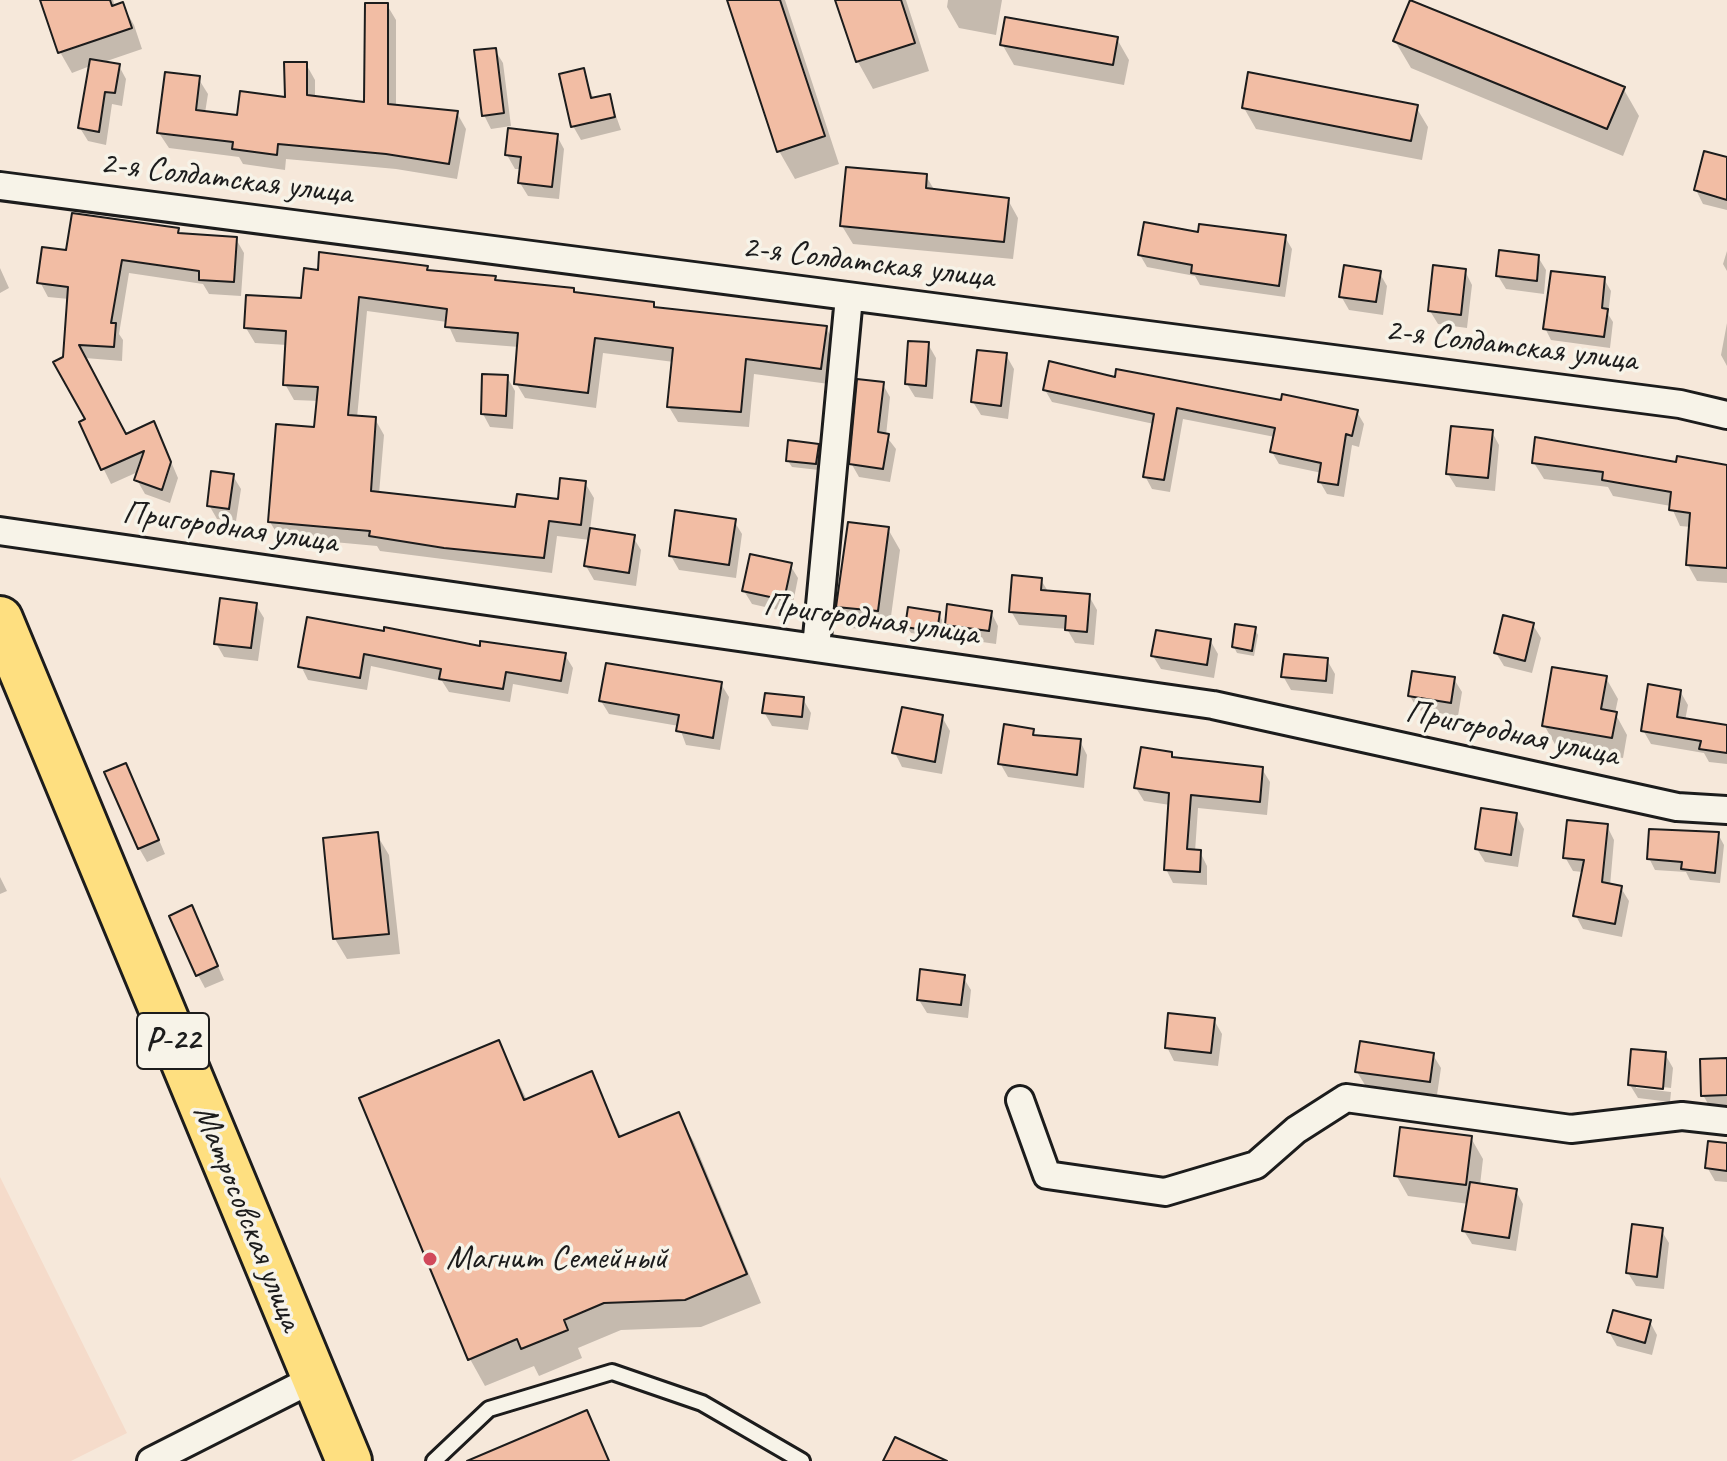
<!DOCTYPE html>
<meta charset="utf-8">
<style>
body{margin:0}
canvas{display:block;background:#f6e8da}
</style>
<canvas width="1727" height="1461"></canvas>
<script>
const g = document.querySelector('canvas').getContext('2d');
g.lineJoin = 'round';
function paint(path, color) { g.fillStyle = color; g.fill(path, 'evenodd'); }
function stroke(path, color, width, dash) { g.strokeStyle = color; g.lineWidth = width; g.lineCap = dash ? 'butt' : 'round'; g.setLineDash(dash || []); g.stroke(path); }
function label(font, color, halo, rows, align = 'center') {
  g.font = font + ' Caveat,sans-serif'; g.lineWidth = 7; g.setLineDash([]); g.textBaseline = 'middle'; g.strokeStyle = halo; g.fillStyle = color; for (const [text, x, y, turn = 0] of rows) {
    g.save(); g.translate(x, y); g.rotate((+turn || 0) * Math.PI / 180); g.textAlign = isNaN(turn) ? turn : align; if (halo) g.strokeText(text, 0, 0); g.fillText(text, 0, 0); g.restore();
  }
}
const built = new Path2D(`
 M0,1177L127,1433L71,1461H0Z`);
const shadow = new Path2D(`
 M42,0H113L115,6L122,4L134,25L142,49L101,63L119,66L126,79L122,106L112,104L106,145L88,141L80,128L90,66L72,73L60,52Z
 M729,0H785L839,164L795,179L779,151Z
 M837,0H906L929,71L873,89L858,62Z
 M948,0H1002L996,35L959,28L947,7Z
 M387,5L396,20V107L457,113L466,129L457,179L396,169L286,159L285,170L243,164L239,157L169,148L159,133L198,78L208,94L205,113L239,117L287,99L306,64L315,80V98L366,104Z
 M1117,39L1129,60L1124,85L1014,65L1002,44Z
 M1395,41L1623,88L1639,116L1623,156L1411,68Z
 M495,50L503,63L511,126L491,129L484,115Z
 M583,70L594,100L609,96L621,130L581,140L573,126Z
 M1416,107L1428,127L1422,160L1256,129L1244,108Z
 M557,136L564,149L559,199L528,196L520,183L522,169H515L507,155Z
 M1727,159V210L1703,204L1696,190Z
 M926,176L935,191L1008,200L1018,218L1013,259L853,244L842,226Z
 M178,230L180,235L236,239L244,253L241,296L209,294L203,284L129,273L119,334L123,340L122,361L85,358L126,436L161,438L178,478L170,503L145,494L137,480L140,471L111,484L81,423L88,420L65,358L69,299L48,297L40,282L68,252Z
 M1199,234L1285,237L1292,249L1285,297L1200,285L1195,276L1147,267L1140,255Z
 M1727,251V271L1723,264Z
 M1538,257L1546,270L1544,294L1506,289L1498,276Z
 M426,267L429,272L494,277L497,282L573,290L576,294L653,304L656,309L826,328L835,343L829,384L754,374L749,427L678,422L669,407L674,362L603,353L596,408L525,398L516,383L519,347L456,342L447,322L367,311L357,418L375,419L384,435L379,494L517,509L560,502L585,483L594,498L590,530L633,537L641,550L636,586L594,580L586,566L590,540L557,536L552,573L380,551L377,546L279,537L270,522L316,429L319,401L294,400L285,384L287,345L255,343L246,328L303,300Z
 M0,268L9,288L0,293Z
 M1465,271L1472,285L1467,328L1438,324L1430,311Z
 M1379,272L1387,286L1383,315L1349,310L1341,296Z
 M1604,279L1611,291L1608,314L1613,322L1610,348L1551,340L1545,328Z
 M1727,323V366L1721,355Z
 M928,344L936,358L933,399L915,397L907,384Z
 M1006,355L1014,369L1008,419L981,415L973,402Z
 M507,377L515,391L513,429L490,427L483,414Z
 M1117,379L1357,412L1364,424L1359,447L1352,445L1344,497L1327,494L1320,482L1322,473L1279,464L1272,452L1275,437L1183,419L1170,492L1152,489L1145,476L1154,424L1052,402L1045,390Z
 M882,383L890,397L886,436L896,449L890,482L859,477L851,463Z
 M1492,432L1499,445L1495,491L1456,487L1448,474Z
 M818,445L821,452L819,470L792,467L788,461Z
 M1534,463L1727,466V583L1697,581L1688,565L1691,527L1680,526L1671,506L1613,496L1608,487L1544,479Z
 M233,476L241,489L236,521L217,519L209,505Z
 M734,521L742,534L736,578L679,570L671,556Z
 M888,529L900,550L889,631L850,628L839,607Z
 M790,565L798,578L791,613L752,604L744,591Z
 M1041,580L1049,593L1089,596L1097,610L1094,645L1075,643L1067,629L1019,625L1011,611Z
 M256,605L264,618L258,661L224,657L216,643Z
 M991,612L998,626L996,644L955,638L947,625Z
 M939,614L942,620L940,637L911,633L907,627Z
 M309,620L481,648L565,655L573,668L568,694L513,684L510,702L449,692L442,681L371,666L367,690L308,680L301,666Z
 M1533,625L1541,638L1532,673L1504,666L1496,653Z
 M1255,629L1258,635L1254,656L1237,653L1234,647Z
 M1210,640L1218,654L1214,678L1161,669L1153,656Z
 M1327,660L1335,674L1333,694L1291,690L1283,676Z
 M1606,678L1618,699L1615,713L1627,735L1623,758L1556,746L1544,725Z
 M1454,679L1462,692L1458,716L1418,710L1410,696Z
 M721,684L729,697L720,750L686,745L679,726L609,714L601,701Z
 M1680,691L1688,705L1685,721L1727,727V764L1709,762L1704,753L1651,744L1643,730Z
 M803,699L811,713L808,730L772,726L764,712Z
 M942,717L950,731L942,774L902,767L895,753Z
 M1033,731L1036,737L1080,741L1087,755L1084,788L1008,777L1000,763Z
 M1171,753L1174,759L1262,769L1270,782L1267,815L1198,808L1195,852H1200L1207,866V885L1173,883L1166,869L1170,805L1144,801L1136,788Z
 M133,779L165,854L147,862L139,848Z
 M1516,815L1524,829L1518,867L1485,862L1477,849Z
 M1607,826L1614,840L1610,886L1621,888L1629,901L1622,937L1583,929L1576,916L1583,872L1573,871L1565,857Z
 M1718,834L1724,845L1720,883L1690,880L1686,872L1655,870L1649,858Z
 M377,835L389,855L400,954L347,959L335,939Z
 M0,877L7,891L0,894Z
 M198,921L224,980L205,988L198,975Z
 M963,977L971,990L968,1018L927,1013L919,1000Z
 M1214,1020L1222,1034L1218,1066L1174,1061L1167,1047Z
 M498,1042L527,1100L591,1074L622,1138L678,1114L694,1142L761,1303L701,1327L621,1330L578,1348L582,1358L539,1376L534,1366L485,1386L470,1359Z
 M1665,1054L1673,1068L1671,1088L1636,1084V1088L1671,1092L1670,1102L1638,1098L1630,1085Z
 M1433,1055L1441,1068L1437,1095L1365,1085L1357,1072Z
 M1727,1060V1109H1711L1703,1095Z
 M1471,1138L1483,1159L1480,1185L1516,1191L1523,1204L1516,1251L1472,1244L1464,1231L1469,1204L1408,1196L1396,1175Z
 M1727,1145V1182L1715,1181L1707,1167Z
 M1661,1230L1669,1243L1664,1289L1636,1286L1628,1273Z
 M1650,1322L1657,1335L1652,1355L1617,1346L1609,1332Z`);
const building = new Path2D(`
 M40,0H110L112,6L123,2L132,28L58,53Z
 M727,0H780L825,136L777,152Z
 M835,0H901L915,43L856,62Z
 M1410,0L1625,87L1607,129L1393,41Z
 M365,3H388V104L458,111L449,164L386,154L278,144L277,155L232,149L233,142L157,133L165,72L200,76L196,110L237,115L240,91L285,97L284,62H307V95L364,102Z
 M1005,17L1118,37L1113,65L1000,45Z
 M496,48L504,113L482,116L474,50Z
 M90,59L120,64L115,93L105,92L99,132L78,128Z
 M584,68L591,98L610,94L615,117L571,127L559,74Z
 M1248,72L1418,105L1411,141L1242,108Z
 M508,128L558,134L552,187L518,183L521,157L505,155Z
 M1704,151L1727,157V200L1694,190Z
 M846,167L927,174L926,188L1009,198L1004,242L840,226Z
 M72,213L179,228L178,233L237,237L234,282L199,280V271L122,260L111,323H116L114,347L79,345L126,434L154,421L171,462L162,490L134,480L144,451L101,470L79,422L85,419L53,362L63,357L68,287L37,283L42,247L66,250Z
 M1144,222L1198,232L1199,224L1286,235L1279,286L1191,273L1192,265L1138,255Z
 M1499,250L1539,255L1537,281L1496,276Z
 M319,252L428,266L427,270L496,276L495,280L574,288V292L654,302V307L827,326L821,369L746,359L741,412L667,407L673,348L595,338L588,393L514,384L518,333L445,327L447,309L359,297L348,415L376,417L371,491L515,507L517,494L558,499L560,478L586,481L581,525L549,521L544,558L444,548L369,536L370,531L268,522L276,424L314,427L318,387L283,385L286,331L244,328L246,295L301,298L304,268L318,270Z
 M1344,265L1381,271L1376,302L1339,297Z
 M1433,265L1466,269L1461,315L1428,311Z
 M1551,271L1605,277L1602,308L1608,309L1604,337L1543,329Z
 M908,341L929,342L926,386L905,384Z
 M977,350L1007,353L1001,406L971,402Z
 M1049,361L1115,377L1116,369L1281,400L1282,394L1358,410L1352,436L1346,434L1338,485L1318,482L1321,463L1270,452L1275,428L1177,408L1164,480L1143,477L1154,414L1043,390Z
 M482,374L508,375L506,416L481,414Z
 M857,379L884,382L878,432L889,434L883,469L849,464Z
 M1451,426L1493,430L1488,478L1446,474Z
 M1535,437L1676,462L1677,456L1727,465V568L1686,565L1690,513L1669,510L1671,492L1602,480L1603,472L1532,463Z
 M788,440L819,444L816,464L786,461Z
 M211,471L234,474L229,509L207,506Z
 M675,510L736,519L729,565L669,556Z
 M848,522L889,527L878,611L836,607Z
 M590,528L635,535L629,573L584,566Z
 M750,554L792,563L784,600L742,591Z
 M1012,575L1042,578L1041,590L1090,594L1087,632L1065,630L1066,616L1009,612Z
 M220,598L257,603L251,648L214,644Z
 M947,604L992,611L989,631L945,625Z
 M908,607L940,612L937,632L905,627Z
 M1503,615L1534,623L1525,661L1494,653Z
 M307,617L384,631V627L480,646V641L566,653L561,681L506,672L503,689L439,679L441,669L364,654L360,678L298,667Z
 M1235,624L1256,627L1252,651L1232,647Z
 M1156,630L1211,639L1207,665L1151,656Z
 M1284,654L1328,658L1326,681L1281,677Z
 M606,663L722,682L713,738L676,731L679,715L599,701Z
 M1552,667L1607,676L1601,709L1617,712L1612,738L1542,726Z
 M1412,671L1455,677L1451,703L1408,696Z
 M1648,684L1681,690L1677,717L1727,725V753L1699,749L1701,741L1641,731Z
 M765,693L804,697L802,717L762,713Z
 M902,707L943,715L935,762L892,753Z
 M1004,724L1034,729L1033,735L1081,739L1077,775L998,764Z
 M1141,747L1172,752V757L1263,767L1260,802L1191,795L1187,849L1201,850L1200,872L1164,870L1169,793L1134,788Z
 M126,763L159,840L138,849L104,772Z
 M1481,808L1517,813L1511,855L1475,849Z
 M1567,820L1608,824L1602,882L1622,886L1615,924L1573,916L1584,860L1563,858Z
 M1649,829L1719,832L1715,873L1681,869L1682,862L1647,859Z
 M378,832L389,934L333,939L323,838Z
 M192,905L218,966L196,976L169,916Z
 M920,969L965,975L961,1005L917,1000Z
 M1168,1013L1215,1018L1211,1053L1165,1048Z
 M499,1040L524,1100L592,1071L619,1137L679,1112L747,1274L685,1300L604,1303L564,1320L568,1330L521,1349L517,1339L468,1360L359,1098Z
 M1360,1041L1434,1053L1430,1082L1355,1072Z
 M1631,1049L1666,1052L1663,1089L1628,1085Z
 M1727,1058V1095L1701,1096L1700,1059Z
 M1400,1127L1472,1136L1466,1185L1394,1176Z
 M1708,1141L1727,1143V1171L1705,1168Z
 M1470,1182L1517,1189L1509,1238L1462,1231Z
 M1632,1224L1663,1228L1657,1277L1626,1273Z
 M1613,1310L1651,1320L1645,1343L1607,1332Z
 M587,1410L609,1461H467Z
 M895,1437L947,1461H883Z`);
const service = new Path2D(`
 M434,1461L489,1409L612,1372L702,1403L802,1461`);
const minor = new Path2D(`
 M0,186L1680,404L1727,415
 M0,531L1213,705L1677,807L1727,810
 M816,648L849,297
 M1020,1100L1047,1175L1165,1192L1256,1165L1296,1130L1346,1098L1571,1129L1682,1116L1727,1121
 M151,1461L313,1379`);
const trunk = new Path2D(`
 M0,619L349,1461`);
const markers = [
 [430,1259,8,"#d1495b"]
];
const shields = [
 [173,1041,72]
];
const shieldNames = [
 ["Р-22",173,1041]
];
const streetNames = [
 ["2-я Солдатская улица",226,179,7],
 ["2-я Солдатская улица",868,263,7],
 ["2-я Солдатская улица",1511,346,7],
 ["Пригородная улица",230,528,8],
 ["Пригородная улица",871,620,8],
 ["Пригородная улица",1512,734,12],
 ["Матросовская улица",247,1218,68]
];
const poiNames = [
 ["Магнит Семейный",446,1259]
];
paint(built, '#f5dbca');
paint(shadow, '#0003');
paint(building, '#f2bda4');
stroke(building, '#1c1c1c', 2);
stroke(service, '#1c1c1c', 20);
stroke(minor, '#1c1c1c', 32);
stroke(trunk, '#1c1c1c', 50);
stroke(service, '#f7f3e8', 14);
stroke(minor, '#f7f3e8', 26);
stroke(trunk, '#fedf80', 44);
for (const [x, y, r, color] of markers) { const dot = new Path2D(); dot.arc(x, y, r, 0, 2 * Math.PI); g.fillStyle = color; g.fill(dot); stroke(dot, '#f7f3e8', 3); }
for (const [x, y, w] of shields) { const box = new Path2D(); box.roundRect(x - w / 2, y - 28, w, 56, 6); g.fillStyle = '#f7f3e8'; g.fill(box); stroke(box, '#1c1c1c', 2); }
label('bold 32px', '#1c1c1c', null, shieldNames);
label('34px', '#1c1c1c', '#f7f3e8', streetNames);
label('34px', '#1c1c1c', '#f7f3e8', poiNames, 'left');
</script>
